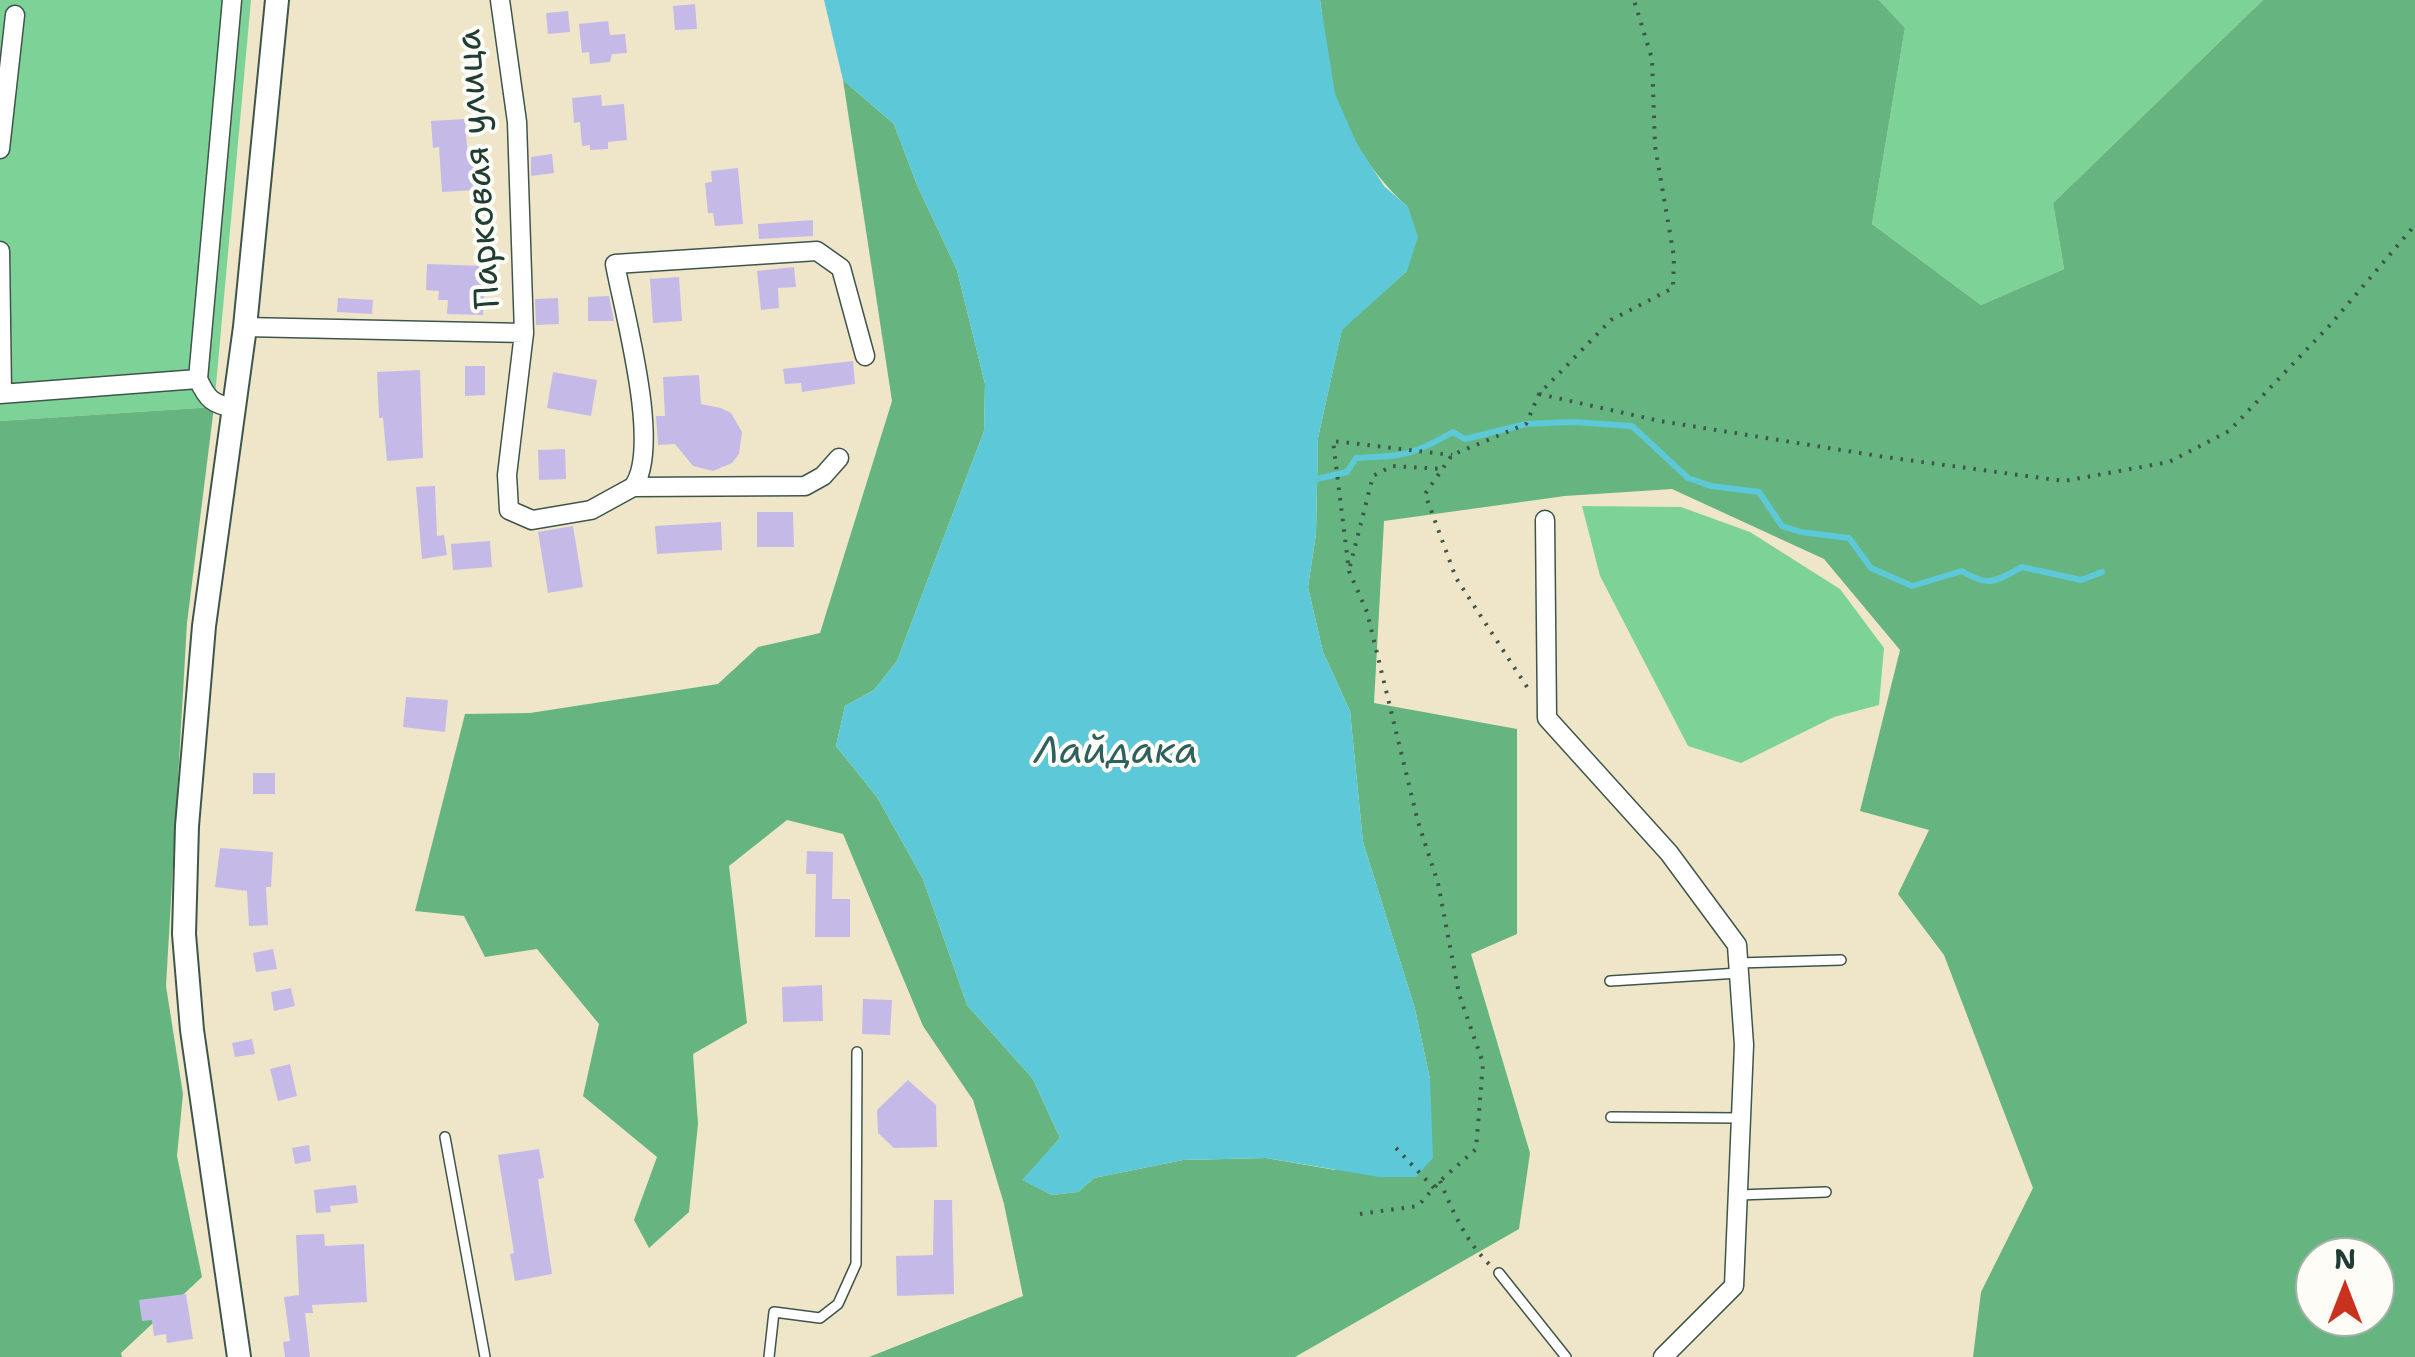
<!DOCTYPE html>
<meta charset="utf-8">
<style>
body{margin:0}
#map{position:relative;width:2415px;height:1357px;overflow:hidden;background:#efe5c9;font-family:"Shantell Sans",sans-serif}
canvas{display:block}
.north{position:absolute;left:2295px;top:1237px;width:100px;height:100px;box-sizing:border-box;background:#fdfcf7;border:2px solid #a4b0a9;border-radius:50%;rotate:0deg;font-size:28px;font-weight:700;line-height:40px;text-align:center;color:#1f3d34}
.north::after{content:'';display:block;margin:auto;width:35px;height:45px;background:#c8321e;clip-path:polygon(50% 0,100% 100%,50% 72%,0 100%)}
</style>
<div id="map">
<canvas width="2415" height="1357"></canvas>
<div class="north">N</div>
</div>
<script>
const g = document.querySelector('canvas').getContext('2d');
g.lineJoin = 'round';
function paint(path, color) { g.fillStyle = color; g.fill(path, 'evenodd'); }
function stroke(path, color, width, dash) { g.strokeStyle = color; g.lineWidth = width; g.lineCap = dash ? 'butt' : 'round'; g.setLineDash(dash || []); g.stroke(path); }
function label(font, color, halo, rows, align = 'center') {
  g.font = font + ' "Shantell Sans",sans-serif'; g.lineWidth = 8; g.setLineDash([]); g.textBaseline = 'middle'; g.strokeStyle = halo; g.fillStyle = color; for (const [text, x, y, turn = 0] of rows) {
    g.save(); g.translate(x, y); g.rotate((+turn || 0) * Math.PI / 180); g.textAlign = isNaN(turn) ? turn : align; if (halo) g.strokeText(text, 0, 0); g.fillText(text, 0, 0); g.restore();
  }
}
const green = new Path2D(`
 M0,0H251L214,407L0,421Z
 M1879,0H2263L2053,203L2064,269L1981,305L1872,224L1905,28Z
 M1582,506L1681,507L1750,532L1840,589L1884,648L1879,705L1834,717L1741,763L1688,746L1600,576Z`);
const forest = new Path2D(`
 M1320,0H1879L1905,28L1872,224L1981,305L2064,269L2053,203L2263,0H2415V1357H1973L1981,1292L2033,1188L1944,955L1898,894L1929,830L1860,811L1900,650L1824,559L1672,489L1565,496L1384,521L1374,703L1517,729V934L1471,954L1530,1153L1519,1229L1295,1357H869L1023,1296L1004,1204L973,1100L923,1026L843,834L787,820L729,866L747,1023L693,1054L698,1124L689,1212L649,1248L634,1220L657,1157L583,1096L599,1024L537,949L485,957L464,916L415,911L465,714L530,713L718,684L758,647L820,633L892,401L843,80L894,124L917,185L957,270L985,384L984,431L897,661L874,690L845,706L836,746L877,797L923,879L967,1005L1033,1079L1060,1138L1023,1180L1052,1195L1078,1192L1094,1178L1183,1160L1266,1158L1335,1170L1430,1079L1415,1009L1363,842L1350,711L1323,652L1308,587L1316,534L1318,438L1342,329L1407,271L1408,207C1375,178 1349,138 1335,95C1326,65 1325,31 1320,0ZM2315,1257H2375V1317H2315Z
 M214,407L187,623L166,986L183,1094L177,1156L202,1277L121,1353L122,1357H0V421Z`);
const water = new Path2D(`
 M824,0H1320L1335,94L1357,144L1384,186L1408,207L1418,237L1407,271L1342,330L1318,438L1316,534L1308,587L1323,652L1350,711L1363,842L1415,1009L1430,1079L1433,1158L1416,1177H1379L1266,1158L1183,1160L1094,1178L1078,1192L1052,1195L1022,1180L1060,1138L1033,1079L967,1005L923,879L877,797L836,746L845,706L874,690L897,661L984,431L985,384L957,270L917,185L894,124L843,80Z`);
const stream = new Path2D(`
 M1317,479L1347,472L1356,458C1403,456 1411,456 1453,432L1465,439L1526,424L1573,422L1632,426L1688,478L1711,486L1759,492L1782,526L1801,532L1849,538L1871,568L1912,586L1962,571C1989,588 1996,581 2022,567L2081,580L2102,572`);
const building = new Path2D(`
 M695,4L697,29L675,30L673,6Z
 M568,11L570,32L548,34L546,13Z
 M608,21L610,35L625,34L627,53L612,54L610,62L590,64L589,52L582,53L579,24Z
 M601,95L602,106L624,104L627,140L608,142V149L590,150V145L582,146L580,122L574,123L572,98Z
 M465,119L468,159L474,158L476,190L442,192L439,147L433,148L431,121Z
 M552,154L554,173L531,176V157Z
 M738,168L743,224L715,226L713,213H708L705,183L712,182L711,171Z
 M813,220V236L759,239L758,224Z
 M427,264L485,266L483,315L447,314L448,300H438L439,291L426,290Z
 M794,267L796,287L778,288L779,308L761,310L757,271Z
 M679,277L682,321L653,323L650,279Z
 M609,296L614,321H588V297Z
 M338,298L373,300L372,314L337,312Z
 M558,298L559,324L536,325L535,299Z
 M853,361L855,384L802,392L801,383L785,384L783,369Z
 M465,366H485V395L465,396Z
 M420,370L423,458L387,461L383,418H379L377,372Z
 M553,372L597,380L591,416L547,408Z
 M699,375L701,404L721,408L731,413L742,432L739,454L732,463L713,471L693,466L675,444L658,445L656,416H665L663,377Z
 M565,449L566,479L539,480L538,450Z
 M435,486L437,536L444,535L447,555L422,559L416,487Z
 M757,512H793L794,547H757Z
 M721,522L722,550L657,554L655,526Z
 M573,526L583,587L548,593L538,532Z
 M490,541L492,567L453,570L451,544Z
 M406,697L448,700L445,732L403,727Z
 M253,773H275V794H253Z
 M220,848L273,852L271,887H266L268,925L249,926L247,891L215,887Z
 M807,851L833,852L832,899H850V937H815L816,874H806Z
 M273,949L277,969L256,972L253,953Z
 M822,985L823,1021L783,1022L782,987Z
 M291,988L295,1006L274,1011L271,992Z
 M863,999L892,1000L890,1035L862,1034Z
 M252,1039L255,1054L235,1057L232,1043Z
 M290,1064L297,1096L278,1101L270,1069Z
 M908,1080L936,1105L937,1147L894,1148L878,1133L877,1110Z
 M309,1145L311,1161L295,1164L292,1148Z
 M539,1149L544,1178L538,1179L552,1274L515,1281L510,1254L514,1253L498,1155Z
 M356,1185L358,1203L330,1206L331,1212L316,1213L314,1190Z
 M934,1200H952L954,1294L897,1296L896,1256L933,1255Z
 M324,1234L325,1246L364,1244L367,1302L312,1305L313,1313H305L310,1357H285L283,1342L290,1341L284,1297L299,1295L296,1235Z
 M186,1294L193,1339L167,1343L166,1334L154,1336L152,1320L142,1321L139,1300Z`);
const path = new Path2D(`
 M1539,394L1660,421L1885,457L2064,481L2169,462L2229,431L2331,324L2415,225
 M1350,566L1373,476L1392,466L1442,469
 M1527,687L1456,578L1425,494L1452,455L1526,424L1539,394L1611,320L1673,288L1674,257L1655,146L1652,59L1634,0
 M1396,1148L1434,1188
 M1440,1181C1453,1212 1466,1242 1491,1266
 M1360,1214L1418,1206L1440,1181L1476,1149L1483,1063L1459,994L1438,883L1418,822L1367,612L1349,571L1333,441L1452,455`);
const lane = new Path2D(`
 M1738,963L1841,960
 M1610,981L1739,973
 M1611,1117L1740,1118
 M445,1137L485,1357
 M1738,1195L1826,1192
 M1499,1273L1566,1357
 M769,1357L774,1312L820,1318L838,1304L856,1264L857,1052`);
const street = new Path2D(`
 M0,149L15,15
 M0,251L2,394
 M245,327L524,333L517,122L500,0
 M524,333L507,475L509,510L532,520L591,510L633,487
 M198,379L232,0
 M0,394L198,379C207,399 212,404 234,408
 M839,458L823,476L805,486L633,487C662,448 624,313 615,264L817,251L841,268L865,356
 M1545,520L1547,718L1669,853L1737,945L1744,1045L1734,1286L1663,1357`);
const secondary = new Path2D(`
 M239,1357L192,1030L184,934L187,826L204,626L245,327L277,0`);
const streetNames = [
 ["Парковая улица",480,169,-94]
];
const waterNames = [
 ["Лайдака",1116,753]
];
paint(green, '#7dd397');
paint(forest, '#66b580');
paint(water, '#5dc8d7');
stroke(stream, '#5dc8d7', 6);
paint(building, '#c5bae7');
stroke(lane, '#3e564a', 12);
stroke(street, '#3e564a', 21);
stroke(secondary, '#3e564a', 26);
stroke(path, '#3e564a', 4, [2.5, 8]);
stroke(lane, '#fff', 9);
stroke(street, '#fff', 18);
stroke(secondary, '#fff', 22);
label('35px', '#1f3d34', '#fdfcf7', streetNames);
label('italic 38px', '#2e605d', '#fdfcf7', waterNames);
</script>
